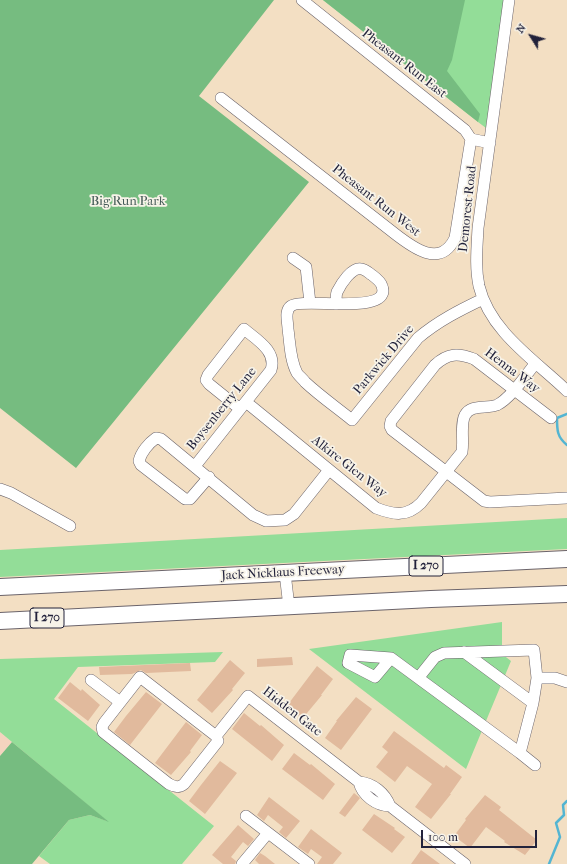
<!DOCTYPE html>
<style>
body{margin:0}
#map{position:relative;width:567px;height:864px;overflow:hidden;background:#f3dfc3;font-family:"IM FELL French Canon",serif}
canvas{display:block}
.north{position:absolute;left:511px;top:16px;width:40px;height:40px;-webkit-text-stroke:3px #f7f3e8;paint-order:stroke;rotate:307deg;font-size:11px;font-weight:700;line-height:16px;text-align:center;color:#22223b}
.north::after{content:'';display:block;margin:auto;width:14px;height:18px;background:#22223b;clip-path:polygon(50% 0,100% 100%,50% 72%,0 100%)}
.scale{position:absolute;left:421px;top:830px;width:116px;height:18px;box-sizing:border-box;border:2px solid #22223b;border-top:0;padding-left:5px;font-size:12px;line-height:14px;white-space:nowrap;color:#22223b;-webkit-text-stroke:3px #f7f3e8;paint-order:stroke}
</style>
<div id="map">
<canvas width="567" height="864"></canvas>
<div class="north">N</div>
<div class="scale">100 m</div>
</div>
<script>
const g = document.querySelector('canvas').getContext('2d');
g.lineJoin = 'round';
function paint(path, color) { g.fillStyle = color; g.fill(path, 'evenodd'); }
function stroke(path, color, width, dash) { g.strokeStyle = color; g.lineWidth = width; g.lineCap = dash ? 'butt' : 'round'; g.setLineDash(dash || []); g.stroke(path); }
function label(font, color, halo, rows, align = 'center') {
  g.font = font + ' "IM FELL French Canon",serif'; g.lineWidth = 3.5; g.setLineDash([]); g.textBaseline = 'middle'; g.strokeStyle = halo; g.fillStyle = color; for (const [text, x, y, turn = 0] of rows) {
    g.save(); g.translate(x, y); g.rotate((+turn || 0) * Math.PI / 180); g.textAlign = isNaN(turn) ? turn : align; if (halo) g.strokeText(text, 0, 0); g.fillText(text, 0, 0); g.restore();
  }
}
const built = new Path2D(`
 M0,732L12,742L0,756Z`);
const green = new Path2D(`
 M323,0H504L486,128L478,122Z
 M567,518V549L0,577V550Z
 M502,622V654L511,661L466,769L309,649Z
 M223,652L215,662L78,667L54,699L214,826L182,864H50L39,856L69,820L90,815L107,821L0,732V659Z`);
const forest = new Path2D(`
 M0,0H274L199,96L309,182L76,468L0,408Z
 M323,0H465L452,60L447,71L480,114L478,122Z
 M12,742L109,822L90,815L69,820L32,864H0V756Z`);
const stream = new Path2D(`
 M567,414L557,418C557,430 557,437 567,445
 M549,864L560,837L556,823L564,815L563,805L567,801`);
const building = new Path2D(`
 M292,657L293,665L257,667V659Z
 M230,660L245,673L232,689L233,690L212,713L197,700Z
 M190,663L191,671L146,673L141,670L132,674L100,675L99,667Z
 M317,666L333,679L321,695H322L302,719L286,707Z
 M70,682L81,691L82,689L100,705L88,721L58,698Z
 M146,692L162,704L130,745L114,732L126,716Z
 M356,697L372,709L341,750L325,738L337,721H336Z
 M244,713L260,726L261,725L284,745L272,761L232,729Z
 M186,722L202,735L190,751L191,752L171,775L155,763Z
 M394,731L444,768L446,765L462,777L450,794H451L431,819L415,807L432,784L407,766L395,782L376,767L388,752L382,747Z
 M294,753L310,765L311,764L335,784L323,800L282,769Z
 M220,761L237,773L205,814L189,801L201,785Z
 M354,793L360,798L345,817L339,813Z
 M485,795L501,807L499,810L537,840L525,855L504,842L505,841L486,827L470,848L454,836L466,820L465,819Z
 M269,797L300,821L286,838L279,832L283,827L268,815L264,821L257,815Z
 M374,814L395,828L394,829L405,837L392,853L362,830Z
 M238,825L254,839L248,846L243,842L231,857L236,861L235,864H223L212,855Z
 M311,829L342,853L333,864H317L322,857L311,849L308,854L298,847Z
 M421,850L440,864H411Z
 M260,853L265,856L275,864H259L255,860Z`);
const minor = new Path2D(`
 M302,0L465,130L471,139L490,143
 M509,0L478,228C477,248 475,267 479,286C490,332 536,361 567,391
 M221,98L394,233C412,247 440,269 455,238L471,139
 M293,258L306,267L310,303
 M336,304C336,300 336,295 337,292C341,284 352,266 362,269C366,270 369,273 372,275C376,278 381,282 382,286C393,316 302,297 291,306C284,311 288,322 288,329C290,343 290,360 297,373C299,376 303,379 305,382C320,396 336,407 352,420L418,338C438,321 460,310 483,299
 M246,402L376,508C394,515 407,517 421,503L462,452C464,441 460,424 465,415C471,404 487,409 497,405C511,398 525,376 535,364
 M551,418L474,359C458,353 448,353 435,365L391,421L390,426L392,430L484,501L490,502L567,498
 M195,466L271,370C277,351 257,340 244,329L208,375L206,380L209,384L240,409
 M209,477L190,499H185L141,465L139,461C141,452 149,443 156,438L161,439L253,515L266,521L285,520L294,514L329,470
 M0,489L11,493L70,526
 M285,573L289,607
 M464,652L533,703
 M391,658L375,677L348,663L350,655L391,658L520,753L533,703L537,678H555L567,682
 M140,677L216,736L218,741L184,784C179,788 175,787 169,784L103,732L102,727L104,723Z
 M419,677L435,657L444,653L534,650L537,678
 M91,680L120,702
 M216,736L248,696L359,782C373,783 385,793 390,806
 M520,753L535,765
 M359,782C362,795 376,806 390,806L465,864
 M246,816L309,864
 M242,864L268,833`);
const highway = new Path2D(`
 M0,587L567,559
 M0,621L431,599L567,594`);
const shields = [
 [426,566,34],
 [47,618,34]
];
const shieldNames = [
 ["I 270",426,566],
 ["I 270",47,618]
];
const streetNames = [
 ["Pheasant Run East",404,64,38],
 ["Pheasant Run West",376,201,38],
 ["Demorest Road",468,209,-84],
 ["Parkwick Drive",384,360,-50],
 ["Henna Way",512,371,37],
 ["Boysenberry Lane",222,409,-51],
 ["Alkire Glen Way",349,467,38],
 ["Jack Nicklaus Freeway",283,573,-3],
 ["Hidden Gate",292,712,38]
];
const parkNames = [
 ["Big Run Park",128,202]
];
paint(built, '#f4d4bf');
paint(green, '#93dd98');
paint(forest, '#76bc80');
stroke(stream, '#53b5d2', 2.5);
paint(building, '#e1ba9d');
stroke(minor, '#6b646b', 12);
stroke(highway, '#6b646b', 18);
stroke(minor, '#fff', 11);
stroke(highway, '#fff', 16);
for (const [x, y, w] of shields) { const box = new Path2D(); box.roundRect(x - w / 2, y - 10, w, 20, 3); g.fillStyle = '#f7f3e8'; g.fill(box); stroke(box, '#22223b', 1); }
label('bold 12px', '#22223b', null, shieldNames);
label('13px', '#22223b', '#f7f3e8', streetNames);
label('13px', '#445a57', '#f7f3e8', parkNames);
</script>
